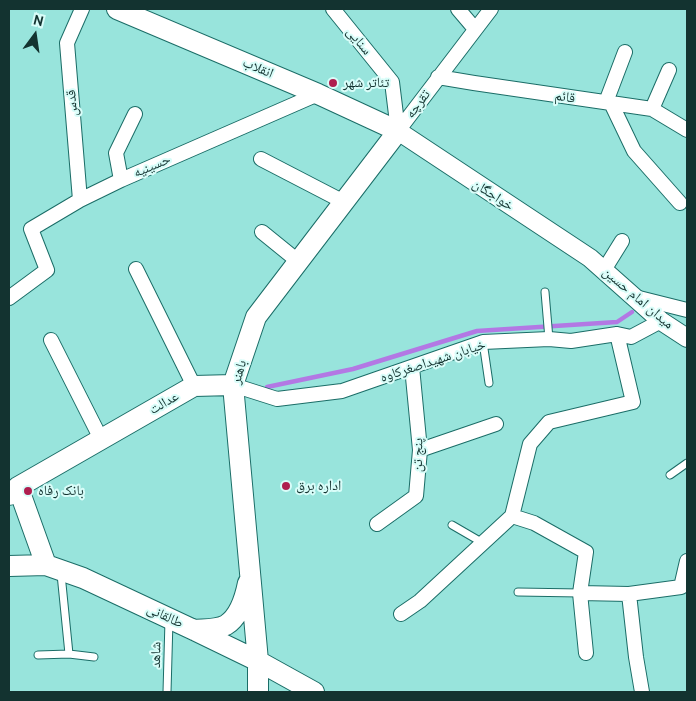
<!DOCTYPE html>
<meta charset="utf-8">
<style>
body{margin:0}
#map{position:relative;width:696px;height:701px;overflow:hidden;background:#98e4dc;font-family:Cabin,sans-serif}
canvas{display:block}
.frame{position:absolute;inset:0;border:10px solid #133330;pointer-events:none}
.north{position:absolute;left:10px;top:10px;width:50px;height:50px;-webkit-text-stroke:4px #d9fdf9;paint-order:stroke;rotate:14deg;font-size:14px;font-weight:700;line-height:20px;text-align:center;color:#133330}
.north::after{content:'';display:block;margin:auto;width:18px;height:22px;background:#133330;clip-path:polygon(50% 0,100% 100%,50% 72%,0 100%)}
</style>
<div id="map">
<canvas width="696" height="701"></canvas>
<div class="frame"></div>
<div class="north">N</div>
</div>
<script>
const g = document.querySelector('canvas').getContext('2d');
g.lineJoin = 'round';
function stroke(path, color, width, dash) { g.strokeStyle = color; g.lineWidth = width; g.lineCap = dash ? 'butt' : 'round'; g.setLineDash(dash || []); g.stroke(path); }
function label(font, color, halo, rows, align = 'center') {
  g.font = font + ' Cabin,"Noto Naskh Arabic",sans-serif'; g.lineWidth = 4; g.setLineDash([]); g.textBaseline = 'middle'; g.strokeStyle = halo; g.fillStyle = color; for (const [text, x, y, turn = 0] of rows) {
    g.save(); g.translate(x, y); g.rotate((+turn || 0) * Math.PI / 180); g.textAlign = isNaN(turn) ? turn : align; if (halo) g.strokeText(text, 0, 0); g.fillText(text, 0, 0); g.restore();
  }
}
const stream = new Path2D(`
 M267,387L353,369L477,331L617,322L632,312`);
const service = new Path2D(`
 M545,292L549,339
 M483,342L489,383
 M670,475L687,463
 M452,525L483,543
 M61,574L69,654
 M518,592L580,593
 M38,655L69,654L94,657
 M167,692L169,620`);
const minor = new Path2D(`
 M333,9L392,82L398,131
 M458,9L475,29
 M438,77L474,83L652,109L687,130
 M606,102L625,52
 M611,103L634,151L680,203
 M652,109L669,70
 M398,131L491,9
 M261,159L344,202
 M121,180L116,153L135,114
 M80,200L67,43L82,9
 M262,232L299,262
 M136,269L194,386
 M604,270L622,241
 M635,297L687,310
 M9,298L47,270L31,229L80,200L121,180L318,94
 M617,334L633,402L549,422L530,444L512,516L534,523L586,552L580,593L629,594L681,587L687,561
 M51,340L101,439
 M233,385L277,399L342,391L483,342L549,339L571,341L617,334L631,337L661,321
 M420,450L496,424
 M377,524L416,496L420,450L412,367
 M580,593L586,653
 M629,594L636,657L642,692
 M401,614L420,601L512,516`);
const tertiary = new Path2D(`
 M398,131L590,258L661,321L687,338`);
const secondary = new Path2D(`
 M117,9L318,94L398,131L256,317L233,385L258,661V692
 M18,487L46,565
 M9,495L18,487L194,386L233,385
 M9,566L46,565L83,578L194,630L258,661L314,692
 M194,630C204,629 217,630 226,625C239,617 245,598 248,583`);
const markers = [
 [333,83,5,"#af1e4f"],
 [286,486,5,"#af1e4f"],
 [28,491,5,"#af1e4f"]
];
const streetNames = [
 ["سنایی",359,41,51],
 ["انقلاب",258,68,23],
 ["قائم",565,97,8],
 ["قدس",72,103,-95],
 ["تقرچه",418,104,-53],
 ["حسینیه",152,166,-23],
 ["خواجگان",493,195,33],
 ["میدان امام حسین",638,298,40],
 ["خیابان شهیداصغرکاوه",433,361,-18],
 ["باهنر",239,372,-74],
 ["عدالت",164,403,-30],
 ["پنج تن",418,455,-89],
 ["طالقانی",165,616,25],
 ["شاهد",156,655,-89]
];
const poiNames = [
 ["تئاتر شهر",343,83],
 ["اداره برق",296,486],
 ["بانک رفاه",38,491]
];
stroke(stream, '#b378e4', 4.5);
stroke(service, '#1b6d67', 9);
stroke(minor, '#1b6d67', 16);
stroke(tertiary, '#1b6d67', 20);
stroke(secondary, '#1b6d67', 22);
stroke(service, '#fff', 7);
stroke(minor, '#fff', 14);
stroke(tertiary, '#fff', 18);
stroke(secondary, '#fff', 20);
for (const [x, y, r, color] of markers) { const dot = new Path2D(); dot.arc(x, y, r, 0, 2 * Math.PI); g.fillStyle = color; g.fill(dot); stroke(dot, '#d9fdf9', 2); }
label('14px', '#133330', '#d9fdf9', streetNames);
label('14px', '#133330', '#d9fdf9', poiNames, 'left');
</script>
